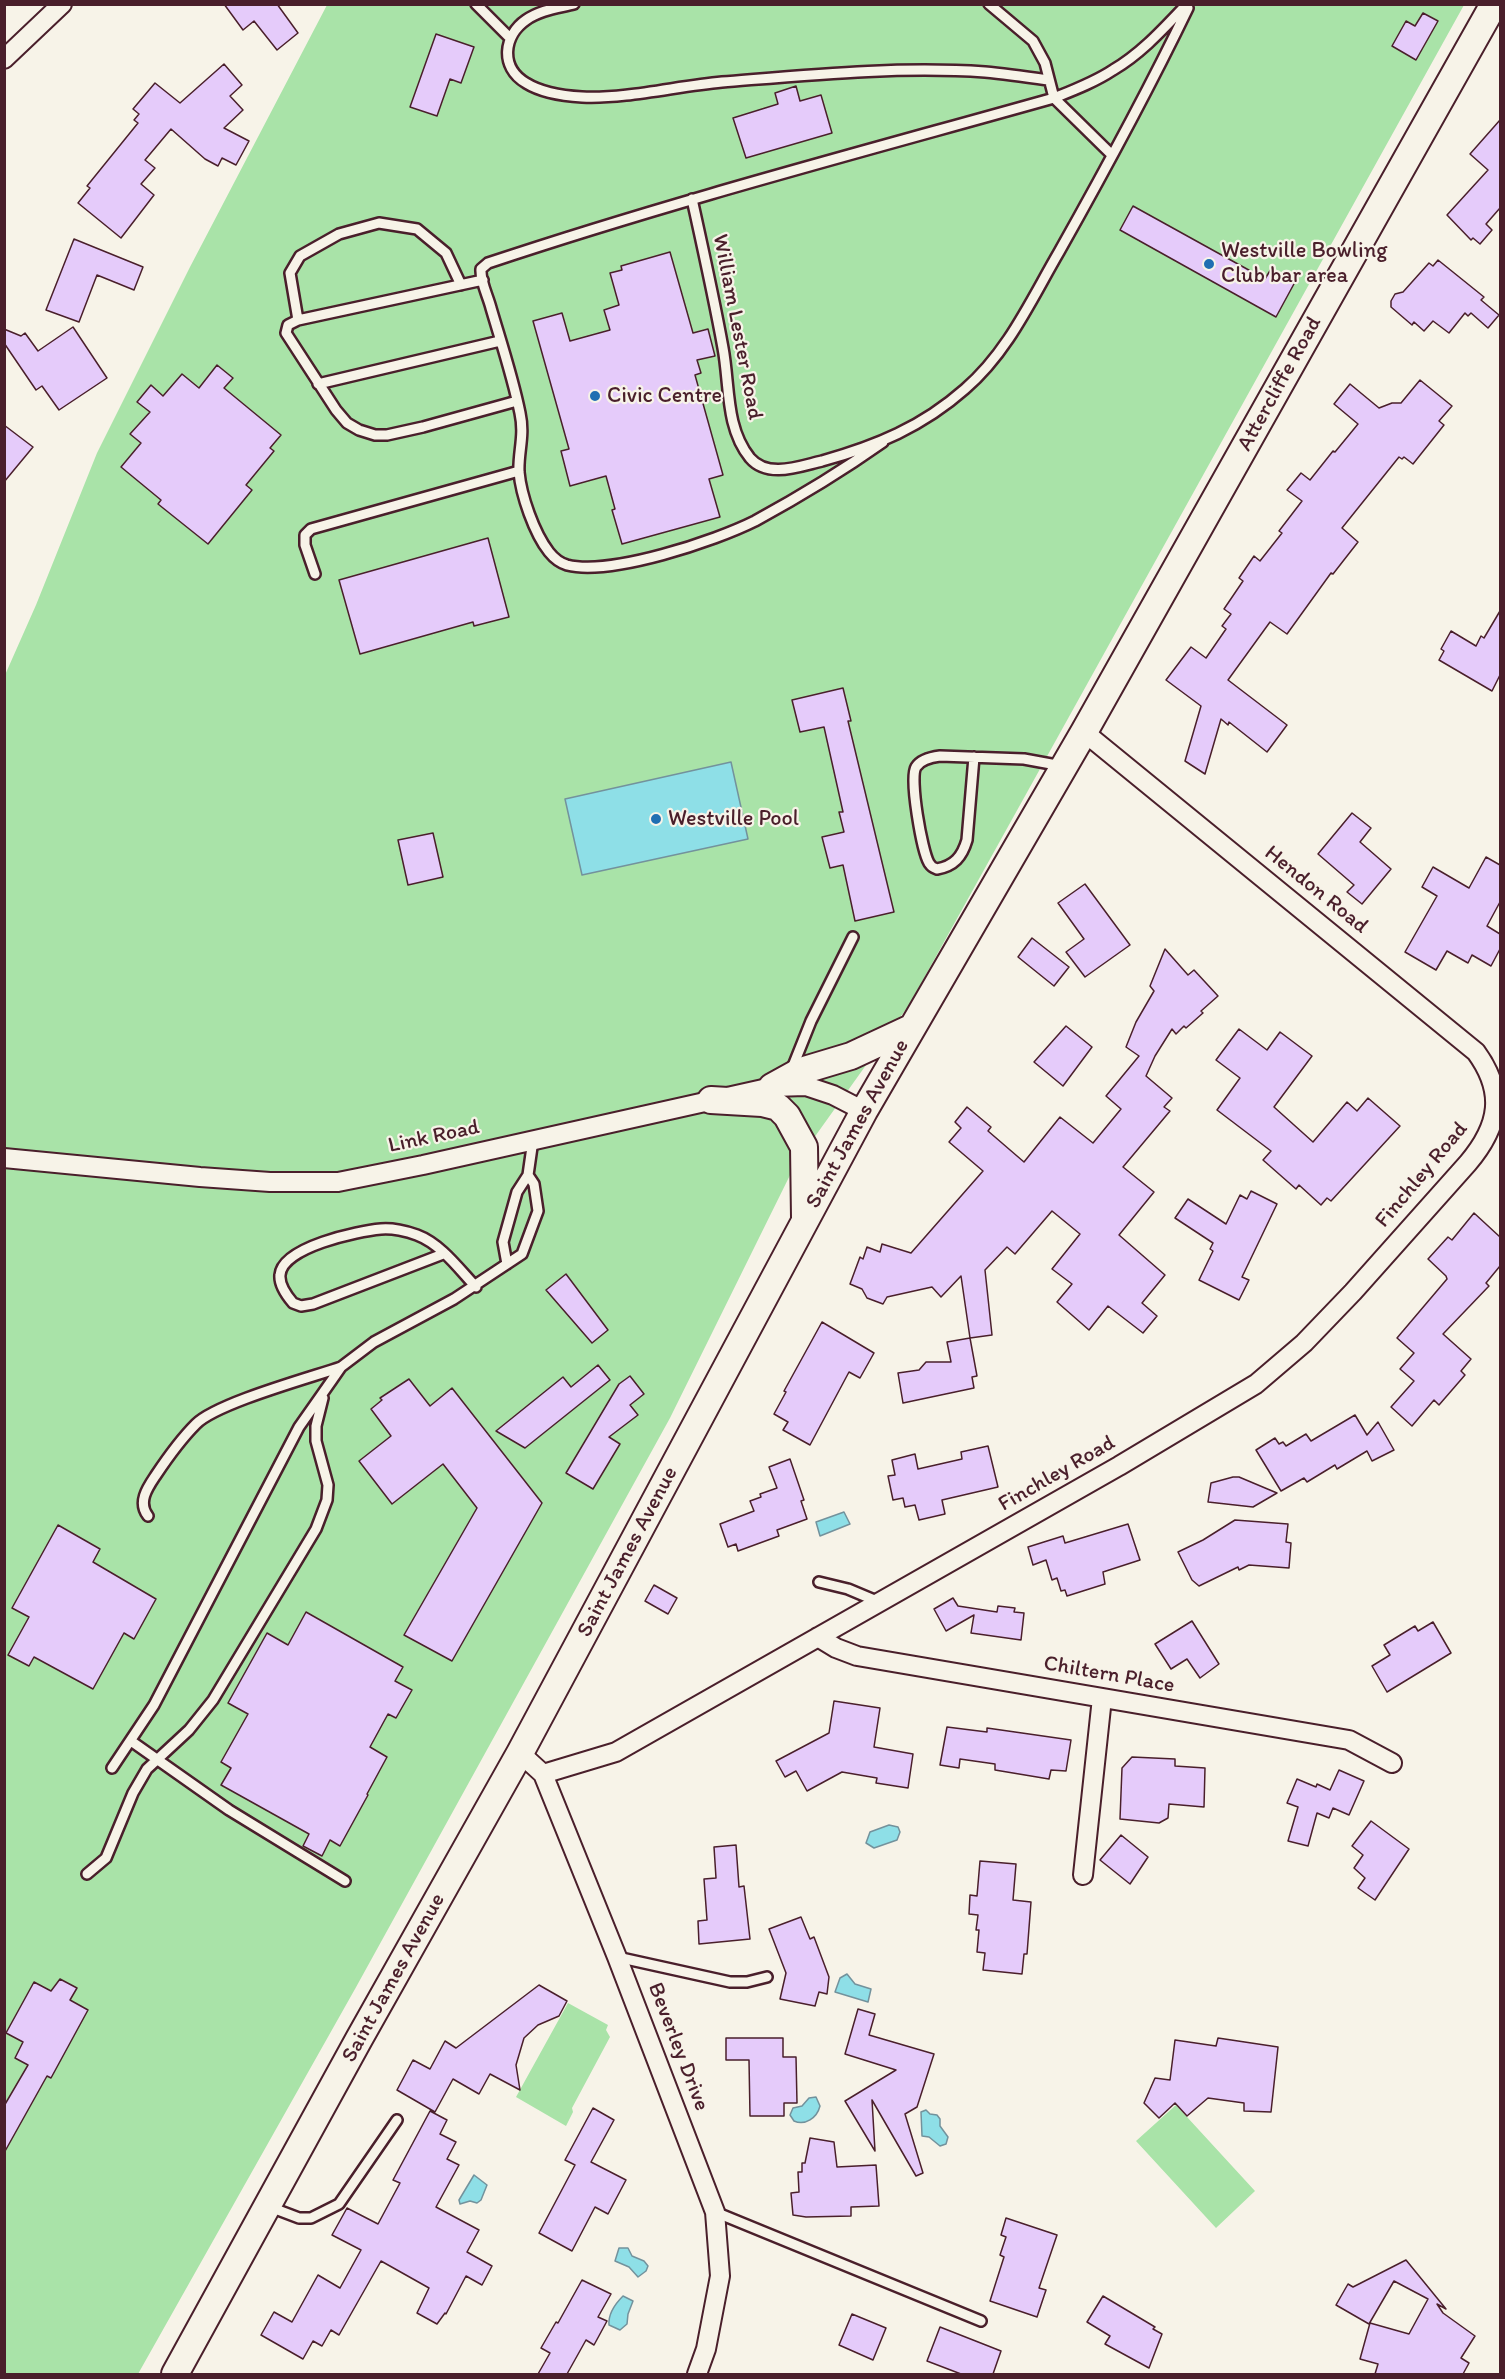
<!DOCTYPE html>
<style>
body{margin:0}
#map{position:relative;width:1505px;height:2379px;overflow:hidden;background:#f7f3e8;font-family:Itim,sans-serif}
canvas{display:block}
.frame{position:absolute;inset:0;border:6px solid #4a1f2b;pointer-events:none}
</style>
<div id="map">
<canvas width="1505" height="2379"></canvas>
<div class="frame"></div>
</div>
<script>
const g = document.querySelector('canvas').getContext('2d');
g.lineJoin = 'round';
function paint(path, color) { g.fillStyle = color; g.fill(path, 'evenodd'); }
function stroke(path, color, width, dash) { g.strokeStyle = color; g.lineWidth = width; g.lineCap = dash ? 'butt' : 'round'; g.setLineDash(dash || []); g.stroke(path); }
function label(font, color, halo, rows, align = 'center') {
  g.font = font + ' Itim,sans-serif'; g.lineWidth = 4.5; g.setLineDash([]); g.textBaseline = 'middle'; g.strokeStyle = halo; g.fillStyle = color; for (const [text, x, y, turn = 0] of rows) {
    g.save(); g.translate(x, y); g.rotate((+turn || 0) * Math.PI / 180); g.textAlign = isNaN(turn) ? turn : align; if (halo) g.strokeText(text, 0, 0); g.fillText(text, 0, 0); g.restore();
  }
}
const green = new Path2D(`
 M327,5H1464L909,1005L796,1163L670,1418L355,1989L138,2374H5V675L36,605L97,453L190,267Z
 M568,2003L608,2025L606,2030L610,2037L572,2108L573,2112L566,2126L516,2097Z
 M1176,2105L1255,2191L1216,2228L1136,2141Z`);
const water = new Path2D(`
 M731,762L748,839L582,875L565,799Z
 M844,1512L850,1524L820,1536L816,1522Z
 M889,1825L898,1827L900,1832L897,1840L874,1848L866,1843L870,1832Z
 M847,1974L855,1984L871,1989L868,2002L835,1992L840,1978Z
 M816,2097L820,2106C817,2118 805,2126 794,2121L790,2115L793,2108L802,2106L809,2098Z
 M926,2110L930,2114L937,2115L940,2119V2126L948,2137L946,2144L940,2146L929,2137L922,2136L921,2112Z
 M474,2175L487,2185L481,2200L477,2203L470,2201L460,2204L459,2200Z
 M619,2248H628L632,2256L644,2261L648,2266L646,2271L638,2277L629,2267L615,2261Z
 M623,2296L633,2301L628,2314L627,2324L620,2330L609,2325C608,2313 615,2304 623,2296Z`);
const building = new Path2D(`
 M224,4H277L298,33L277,50L254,21L243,30Z
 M1423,13L1438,21L1416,60L1392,46L1406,21L1415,26Z
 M436,34L474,47L461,83L450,79L437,116L410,107Z
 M224,64L242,85L230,96L243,110L224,128L249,141L236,165L222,158L218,166L205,159L171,129L145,160L155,168L141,184L154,195L121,238L78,203L90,188L87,186L138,123L134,120L139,114L133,109L155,83L180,103Z
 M796,86L800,101L821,95L832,133L746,158L733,118L778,104L775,93Z
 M1500,120V208L1486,224L1492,230L1480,244L1473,238L1471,240L1447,215L1488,170L1470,154Z
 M1133,206L1265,279L1271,269L1295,282L1276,317L1120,230Z
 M74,239L143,267L134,290L97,275L79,322L46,310Z
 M670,252L693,333L708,329L715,356L697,360L701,373L695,375L723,475L709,479L720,517L622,544L612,510L615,509L606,476L570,486L561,451L569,449L533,321L562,313L570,341L610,330L604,310L619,305L610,273L622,270L621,266Z
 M1438,260L1484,297L1481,300L1499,315L1488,328L1471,313L1468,316L1465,313L1449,333L1433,321L1424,331L1414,322L1412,325L1391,307V301L1395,294L1403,292L1429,263L1433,266Z
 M73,327L107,378L59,410L42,386L36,390L4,343V329L21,336L25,333L38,351Z
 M217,365L233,378L224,388L281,435L270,448L274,451L246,485L252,490L208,544L158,504L161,500L121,467L141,443L130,434L150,412L137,402L151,385L163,396L182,374L199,388Z
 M1420,380L1452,406L1439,421L1444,425L1413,464L1404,457L1402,459L1399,457L1342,528L1358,542L1333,574L1331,573L1287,634L1270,622L1228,680L1287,725L1267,752L1229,722L1228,725L1221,719L1205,774L1185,761L1201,706L1166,680L1191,647L1206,658L1226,629L1222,626L1231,614L1224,609L1243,581L1239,578L1254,556L1260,561L1282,533L1279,531L1302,501L1287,490L1301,473L1310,480L1333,451L1335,452L1358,424L1334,404L1350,384L1379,408L1392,403H1401Z
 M4,425L33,447L4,482Z
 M488,538L509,617L474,626L473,622L360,654L339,580Z
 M1500,611V675L1492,691L1439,660L1444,651L1441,649L1451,631L1476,646L1481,636L1484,638Z
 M843,688L851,721H848L894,912L855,921L843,865L830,868L822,837L844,832L839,812H843L824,727L800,732L792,700Z
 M1352,813L1371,828L1360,842L1391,869L1362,904L1347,892L1354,885L1318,854Z
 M433,833L443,877L408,885L398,840Z
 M1486,857L1500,865V902L1487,926L1500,934V949L1491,966L1472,955L1468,963L1447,951L1436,970L1405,952L1437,896L1422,887L1433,867L1469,888Z
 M1085,884L1130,945L1085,977L1066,952L1084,939L1058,903Z
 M1032,938L1069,967L1054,986L1018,957Z
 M1165,949L1188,975L1194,970L1218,996L1201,1011L1203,1013L1186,1028L1184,1026L1176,1034L1172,1029L1155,1056L1146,1076L1172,1098L1164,1107L1170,1111L1123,1167L1154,1192L1119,1235L1165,1275L1142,1303L1157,1316L1143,1333L1108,1306L1089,1330L1057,1302L1072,1284L1052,1269L1080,1234L1052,1211L1015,1254L1007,1247L985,1270L992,1335L970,1338L961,1276L941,1297L932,1287L887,1297L883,1304L867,1298L862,1289L850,1284L860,1257L863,1259L867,1247L880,1252L882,1244L911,1253L983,1171L949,1142L961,1128L955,1122L967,1107L991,1127L988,1131L1024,1162L1060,1117L1093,1143L1121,1109L1106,1096L1139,1056L1126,1047L1136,1022L1154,991L1150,986Z
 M1066,1026L1092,1047L1063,1086L1034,1062Z
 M1239,1029L1267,1050L1280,1032L1312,1056L1274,1107L1313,1142L1347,1102L1357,1111L1368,1098L1400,1126L1331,1201L1327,1198L1321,1205L1299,1185L1296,1189L1263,1160L1271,1151L1217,1110L1240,1078L1216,1060Z
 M1251,1191L1277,1204L1242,1277L1249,1280L1239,1300L1199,1280L1213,1251L1210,1249L1213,1243L1175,1218L1188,1199L1226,1224L1240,1195L1247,1199Z
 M1474,1213L1500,1237V1266L1486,1283L1489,1286L1443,1334L1471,1359L1461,1371L1465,1375L1439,1405L1434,1400L1412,1426L1391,1407L1414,1381L1400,1369L1414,1353L1397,1338L1447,1279L1446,1276L1428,1259L1448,1237L1452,1240Z
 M566,1274L608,1330L592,1343L546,1290Z
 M822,1322L874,1353L860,1378L849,1372L810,1445L783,1430L788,1422L774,1414L786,1392L784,1391Z
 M970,1338L977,1376L972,1377L974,1388L903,1403L898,1373L919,1370L926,1362H951L947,1342Z
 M598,1365L610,1380L525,1448L496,1431L563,1377L571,1387Z
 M630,1376L644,1394L630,1405L638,1415L609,1437L620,1444L593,1489L566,1473L619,1384Z
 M409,1379L430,1406L452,1388L542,1503L452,1661L404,1635L477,1508L443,1464L392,1504L359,1461L391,1436L371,1409L382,1400L380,1398Z
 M1355,1415L1367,1435L1378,1422L1394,1450L1372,1461L1367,1451L1337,1469L1335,1465L1307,1482L1304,1478L1281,1491L1256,1450L1275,1438L1279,1444L1283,1442L1286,1446L1306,1434L1311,1441Z
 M988,1446L998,1487L942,1500L945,1514L919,1520L915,1505L905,1507L903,1498L893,1500L888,1476L895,1475L892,1460L915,1454L918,1469L962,1459L961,1452Z
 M790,1459L804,1500L801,1501L807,1519L777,1530L779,1536L738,1551L736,1544L728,1547L720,1524L754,1511L750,1501L761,1497L760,1494L777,1488L769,1467Z
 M1233,1477H1239L1277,1493L1253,1507L1208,1502L1211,1483Z
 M1235,1520L1288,1524L1286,1542L1291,1543L1289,1568L1249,1565L1239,1570L1238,1567L1199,1586L1192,1580L1178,1552L1203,1540Z
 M1128,1524L1140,1560L1103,1572L1105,1584L1067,1596L1065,1590L1061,1591L1057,1578L1052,1580L1046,1560L1033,1565L1028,1547L1063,1536L1065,1543Z
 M58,1525L100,1549L93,1562L156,1599L134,1639L124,1633L93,1689L34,1657L29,1666L8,1655L29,1617L12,1608Z
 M654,1585L677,1598L668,1614L645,1601Z
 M953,1598L958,1606L997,1612L998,1606L1015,1608L1014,1612L1024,1613L1021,1640L971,1633L974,1615L946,1631L934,1609Z
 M306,1612L403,1667L395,1681L412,1690L396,1718L388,1714L370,1747L387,1757L367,1794L368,1795L340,1846L330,1840L322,1856L303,1846L309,1834L221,1785L231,1768L221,1762L248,1714L228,1703L267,1633L288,1645Z
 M1192,1621L1219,1664L1200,1678L1187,1659L1171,1669L1155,1644Z
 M1433,1622L1451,1653L1387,1692L1372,1666L1390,1655L1384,1645L1415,1626L1418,1631Z
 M834,1701L880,1708L874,1747L913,1754L908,1788L876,1783L877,1778L842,1772L807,1791L796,1771L785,1777L776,1761L829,1733Z
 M947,1727L987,1732V1728L1071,1740L1066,1771L1051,1770L1049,1779L995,1770V1764L960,1759L959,1768L940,1765Z
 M1132,1757L1175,1759V1766L1205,1768L1204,1807L1169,1804L1168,1818L1159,1823L1120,1819L1122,1768Z
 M1339,1770L1364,1781L1349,1815L1333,1808L1329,1818L1317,1813L1308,1846L1288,1841L1298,1807L1287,1803L1297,1779L1316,1787L1317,1784L1330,1790Z
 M1371,1821L1409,1849L1375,1900L1358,1888L1365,1878L1354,1868L1363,1855L1352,1846Z
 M1121,1835L1148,1857L1130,1884L1100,1860Z
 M736,1845L739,1887L744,1886L750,1939L699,1944L698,1921L707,1920L704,1879L716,1878L714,1847Z
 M980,1861L1016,1864L1013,1900L1031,1902L1027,1954H1024L1022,1974L983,1970L985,1953L977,1952L979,1930H976L978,1915L969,1914L970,1895L977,1896Z
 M801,1917L810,1939L814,1937L829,1977L827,1994L819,1992L815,2006L780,1999L786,1973L769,1929Z
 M60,1979L77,1988L70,2000L88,2010L51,2078L47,2076L4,2153V2106L28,2065L15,2058L23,2042L6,2033L34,1982L51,1991Z
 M539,1985L567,2001L559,2016L538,2025L524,2038L516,2065L520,2090L490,2074L479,2094L453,2079L435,2112L397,2090L413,2060L430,2069L445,2041L456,2048Z
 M858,2009L875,2014L869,2035L934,2054L917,2107L905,2114L923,2173L916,2176L872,2100L875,2151L845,2101L896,2070L845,2054Z
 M726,2038H783V2057H796L797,2103H784V2116H750L749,2060H726Z
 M1218,2038L1278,2047L1271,2112L1244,2111V2103L1208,2098L1187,2116L1175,2103L1159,2118L1144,2103L1155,2078L1170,2080L1175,2040L1216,2046Z
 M593,2108L614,2120L591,2162L626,2180L608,2214L595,2207L572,2251L539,2233L575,2165L565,2160Z
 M430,2111L447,2120L440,2134L456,2142L447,2159L459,2165L436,2207L479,2230L467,2252L492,2266L482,2285L466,2276L446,2314L445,2313L437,2324L417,2313L429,2288L381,2261L339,2335L331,2330L322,2346L313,2341L303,2359L261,2335L274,2312L292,2322L318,2275L340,2288L361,2250L332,2235L347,2208L378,2224L400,2183L393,2180Z
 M810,2138L834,2142L837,2167L876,2165L879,2206L851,2207V2216L806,2217L793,2215L791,2193L799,2192L798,2172H802V2163H805Z
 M1006,2218L1057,2235L1039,2288L1046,2290L1037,2317L990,2301L1004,2257L1000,2255L1006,2237L1001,2235Z
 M1406,2260L1446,2309L1437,2304L1443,2313L1475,2336L1461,2358L1469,2363L1463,2374H1375L1378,2364L1360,2359L1370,2323L1409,2334L1428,2299L1394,2281L1369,2324L1336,2305L1348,2284L1353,2287Z
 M582,2280L611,2294L598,2317L607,2321L594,2345L586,2340L567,2374H538L550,2353L541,2348L556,2322L558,2323Z
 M1103,2296L1155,2327L1153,2329L1162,2334L1149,2368L1105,2344L1110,2336L1087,2322Z
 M852,2314L886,2328L873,2360L839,2345Z
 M940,2327L1001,2351L993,2374H961L927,2361Z`);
const lane = new Path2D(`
 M476,4L510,38
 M574,4C558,8 540,10 526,20C504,35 499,67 526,83C542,93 564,96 582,97C627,99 677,86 722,82C809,75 898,66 985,72C1006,74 1027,77 1048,80
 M989,4L1033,41L1045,63L1054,98L1111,154
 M692,199C703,249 714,298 723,348C730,385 725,427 750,458C768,479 800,466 822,461C876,446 922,427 965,389C1008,352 1031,300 1059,252C1104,172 1148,91 1188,8
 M483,280L298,320L288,325L286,333L336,410L347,423L359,430L375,435H387L423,427L517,401
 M298,320L290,273L300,256L339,234L379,223L417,229L446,253L461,285
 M318,384L500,341
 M883,442C842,471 799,497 755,521C715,541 611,576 567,565C560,563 553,557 549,552C534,533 521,495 519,472C518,452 525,436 520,413C513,378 501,342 491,308C488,296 480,281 481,269L488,263C674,201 865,151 1054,98C1074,90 1095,82 1113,70C1142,53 1164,28 1187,4
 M315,574L305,545V535L311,529L519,471
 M974,757L967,840C962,857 954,866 937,869C932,867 932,867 929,863C922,851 909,778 916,767C921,759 932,757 940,756L1024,759L1062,766
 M791,1071L811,1021L853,937
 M443,1254L313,1304L301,1306L293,1303C287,1296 279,1285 280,1275C282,1247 358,1231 381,1229C392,1228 407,1231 417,1235C441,1244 459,1269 476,1287
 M507,1264L503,1242L517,1192L528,1175L533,1140
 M148,1516C137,1502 148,1487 156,1475C168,1457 181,1439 196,1424C217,1403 309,1378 341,1367
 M819,1582L848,1589L879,1602
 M131,1741L229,1810L345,1881
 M112,1768L154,1705L299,1427L332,1380L341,1367L374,1342L454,1299L522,1254L538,1211L534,1184L528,1175
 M87,1874L106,1858L133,1793L147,1769L189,1730L213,1700L316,1529L327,1500L328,1485L316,1441V1426L323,1398
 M617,1957L730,1982H747L767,1977
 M270,2207L299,2218H311L339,2204L397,2120
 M715,2212L981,2321`);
const street = new Path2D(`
 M4,59L62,4
 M4,1158L200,1177L270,1182H338L423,1165L772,1087L806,1086L833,1095L864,1111
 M818,1637L836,1648L857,1656L1349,1740L1392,1763
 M520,1753L543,1774L617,1957L715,2212L720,2276L706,2349L697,2374
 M543,1774L616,1752L1119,1466L1256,1384L1304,1343L1353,1292L1468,1163C1500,1125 1505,1092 1476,1052L1084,732
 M1083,1875L1102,1698`);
const secondary = new Path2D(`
 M772,1087L801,1071L851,1056L911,1028
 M711,1100L762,1103L778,1107L787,1116L804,1147L805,1218
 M175,2374L359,2039L520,1753L864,1111L1084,732L1494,4`);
const markers = [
 [1209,264,6,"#1f6fb2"],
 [595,396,6,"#1f6fb2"],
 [656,819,6,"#1f6fb2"]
];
const poiNames = [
 ["Westville Bowling",1221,251],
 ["Club bar area",1221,276],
 ["Civic Centre",607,396],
 ["Westville Pool",668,819]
];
const streetNames = [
 ["William Lester Road",737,327,79],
 ["Attercliffe Road",1280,384,-61],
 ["Hendon Road",1316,890,39],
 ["Saint James Avenue",858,1124,-61],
 ["Link Road",434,1137,-12],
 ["Finchley Road",1422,1175,-50],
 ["Finchley Road",1057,1474,-30],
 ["Saint James Avenue",628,1552,-62],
 ["Chiltern Place",1109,1675,10],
 ["Saint James Avenue",394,1978,-61],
 ["Beverley Drive",678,2047,69]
];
paint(green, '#a9e3a8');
paint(water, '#8edfe7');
stroke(water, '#73929c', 1.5);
paint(building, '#e5cbfa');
stroke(building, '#4a1f2b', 1.5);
stroke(lane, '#4a1f2b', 14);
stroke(street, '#4a1f2b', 22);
stroke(secondary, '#4a1f2b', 30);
stroke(lane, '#f7f3e8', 9);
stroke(street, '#f7f3e8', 18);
stroke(secondary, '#f7f3e8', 26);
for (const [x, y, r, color] of markers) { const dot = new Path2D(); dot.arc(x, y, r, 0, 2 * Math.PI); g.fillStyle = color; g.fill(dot); stroke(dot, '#f7f3e8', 2); }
label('22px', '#4a1f2b', '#f7f3e8', poiNames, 'left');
label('22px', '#4a1f2b', '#f7f3e8', streetNames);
</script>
